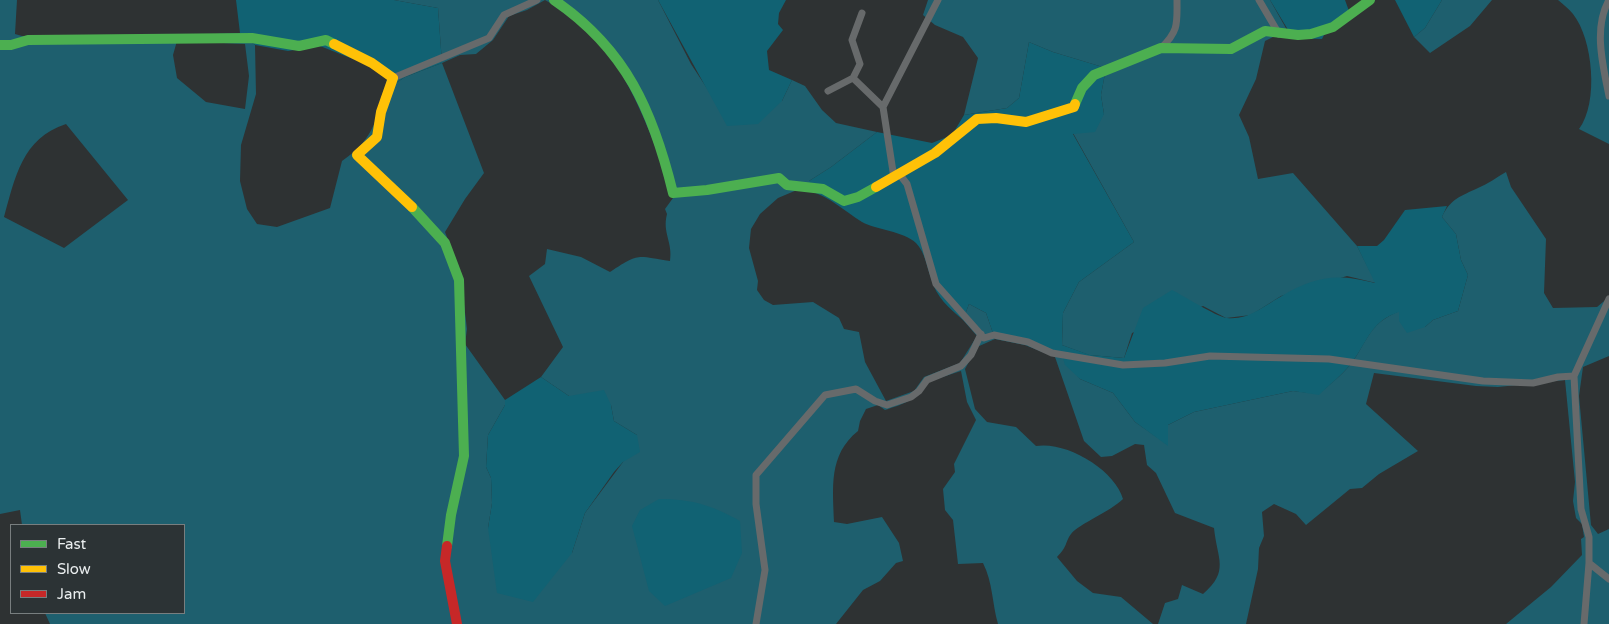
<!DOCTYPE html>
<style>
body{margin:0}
#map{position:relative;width:1609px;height:624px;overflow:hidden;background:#2e3233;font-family:"Varela Round",sans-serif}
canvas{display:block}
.legend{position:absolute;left:10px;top:524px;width:175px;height:90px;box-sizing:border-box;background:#2c3335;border:1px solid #787e7f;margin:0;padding:6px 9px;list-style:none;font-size:15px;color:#eaeeef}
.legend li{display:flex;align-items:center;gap:10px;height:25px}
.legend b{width:25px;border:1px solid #787e7f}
</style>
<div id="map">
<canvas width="1609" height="624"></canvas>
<ul class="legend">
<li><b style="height:6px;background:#4caf50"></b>Fast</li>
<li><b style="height:6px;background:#ffc107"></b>Slow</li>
<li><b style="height:6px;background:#c62828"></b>Jam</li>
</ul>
</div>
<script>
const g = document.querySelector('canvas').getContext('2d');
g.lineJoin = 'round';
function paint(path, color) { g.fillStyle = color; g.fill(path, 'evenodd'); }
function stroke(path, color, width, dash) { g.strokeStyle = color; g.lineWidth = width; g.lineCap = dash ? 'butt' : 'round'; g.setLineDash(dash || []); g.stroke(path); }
const green = new Path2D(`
 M0,0H17L15,34L22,36H166L240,33L255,45L256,94L241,145L240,181L247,209L257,224L277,227L330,208L342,161C377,137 376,117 387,80L396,83L405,77L442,63L438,8L394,0H658L691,64L710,93L782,101L792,80L805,86L822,110L836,123L877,132L831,167L809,181V191L797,190L778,198L760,214L751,229L749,248L758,281L757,290L764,300L773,305L813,302L839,318L844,329L859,332L865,362L886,401L914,391L924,377L960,363L977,336L963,320L969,304L986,313L995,339L977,347L965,369L975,409L987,422L1016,427L1036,446C1067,441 1115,470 1123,499C1111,511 1079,524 1071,534C1065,542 1068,546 1057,557L1077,581L1093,593L1121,597L1153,624H998C992,603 993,583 983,563L958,564L953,520L945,510L943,489L955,472L954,464L976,420L967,402L961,371L927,382C918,400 903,404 885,410L878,405L866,409L860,421L858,431C828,455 833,488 834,522L847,524L882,517L899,543L903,561L896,563L880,581L863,590L836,624H50L45,613H184V525H22L20,510L0,514ZM545,0C553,5 561,8 569,13C621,47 655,140 673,198L665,209L667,214C662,233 673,242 670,261C636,256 640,252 610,272L581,257L547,249L545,264L529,276L563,347L541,377L569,396L611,405L614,421L637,435L623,462L585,513L572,553L488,528L492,503L491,478L486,467L488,435L505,405V400L465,344L467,329L460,271L445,232L465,199L484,173L442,63L460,55L476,54L493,40L509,16L527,10ZM177,41L245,44L249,76L245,109L206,102L177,78L173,55ZM66,124L128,200L64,248L4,217C15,178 22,138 66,124Z
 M928,0H1270L1287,30L1265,41L1256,79L1239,115L1249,137L1258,179L1293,173L1357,246L1376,283L1347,276L1281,296L1251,315L1226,318L1203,306L1132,333L1124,358L1089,355L1062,345L1063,313L1079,282L1134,242L1073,133L1104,114L1101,95L1106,68L1053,52L1029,42L1019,98L1007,108L964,115L978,58L963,37L935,25L923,15Z
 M1442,0H1492L1470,26L1430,53L1414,37L1425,28Z
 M1558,0H1609V144L1579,129C1599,103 1593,39 1573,14C1569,9 1563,4 1558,0Z
 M1506,172L1511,187L1546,239L1544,293L1553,308L1597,307L1609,297V356L1583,367L1579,396L1591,525L1598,534L1609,529V624H1506L1551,587L1582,555L1581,539L1584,537L1582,524L1576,518L1573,501L1575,482L1565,380L1498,387L1476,386L1374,373L1366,404L1418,451L1379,474L1362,488L1350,489L1306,525L1296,514L1274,504L1262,512L1264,536L1259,548L1258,569L1246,624H1158L1165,603L1178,599L1182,585L1203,594C1230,571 1217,559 1214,528L1175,513L1156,473L1147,465L1144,445L1135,444L1112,456L1101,457L1084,441L1055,357L1062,355L1080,379L1113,393L1135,422L1168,445V425L1194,412L1293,391L1319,394C1329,385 1341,376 1350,365C1368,342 1367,325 1399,311L1425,327L1433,320L1458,311L1468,275L1461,260L1456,234L1442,217C1450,199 1461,196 1478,188C1488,184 1497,177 1506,172Z`);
const forest = new Path2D(`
 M236,0H394L438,8L442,63L405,77L396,83L363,63L320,46L288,51L255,45L240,33Z
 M658,0H786L779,13L778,24L783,30L767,51L769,70L792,80L782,101L758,124L727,126Z
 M1270,0H1345L1349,11L1363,0H1375L1324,35L1322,39L1293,38Z
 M1395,0H1442L1425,28L1414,37Z
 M1029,42L1053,52L1106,68L1101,95L1104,114L1095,132L1073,134L1134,242L1079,282L1063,313L1062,345L1090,355L1124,358L1143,308L1172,290C1184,296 1215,316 1227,318C1249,320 1262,307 1280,297C1315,276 1336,273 1375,283L1357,246H1377L1384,240L1405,210L1447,206L1442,217L1456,234L1461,260L1468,275L1458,311L1433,320L1425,327L1407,333L1399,321V312C1369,322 1367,344 1350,365C1341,376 1329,385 1319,395L1293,391L1194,412L1168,425V446L1135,422L1113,393L1080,379L1065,365L1062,355L1055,357L1025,345L995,339L986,313L969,304L963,320C949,308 936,297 931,278C927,267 925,252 916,243C903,231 877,230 862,222C844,211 831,197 809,191V181L831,167L877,132L932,143L952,135L964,115L1007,108L1019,98Z
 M541,377L569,396L604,390L611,405L614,421L637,435L640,452L623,462L614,472L585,513L572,553L533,602L497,593L488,528L492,503L491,478L486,467L488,435L505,405V400Z
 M659,499C692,499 711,505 740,521L742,553L731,578L665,606L649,591L632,526L640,510Z`);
const street = new Path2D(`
 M1259,0L1279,34
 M1609,0C1593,28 1603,66 1609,96
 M1161,48C1179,31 1177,23 1177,0
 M393,78L489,38L504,15L537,0
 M853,78L883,107L894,178
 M828,91L853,78L860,64L852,40L862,13
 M883,107L938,0
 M900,175L907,184L936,284L984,338L994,335L1028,342L1052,353L1123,365L1165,363L1210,356L1329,359L1483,381L1533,383L1558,377L1574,376
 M1609,299L1574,376L1581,509L1589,537V563L1609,579
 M756,624L765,570L756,504V475L825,395L856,389L875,401L887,405L911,397L919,391L927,380L961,366L971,355L981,334
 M1584,624L1589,563`);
const fast = new Path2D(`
 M554,0C626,49 653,111 673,193L707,190L779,178L787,185L823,189L844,201L858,197L876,187
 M0,45H11L28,40L252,38L299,46L326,40L334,44
 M1075,104L1082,88L1094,75L1161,48L1231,49L1265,31L1298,35L1311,34L1333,27L1370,0
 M412,207L445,243L459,280L464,456L451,515L447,546`);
const slow = new Path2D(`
 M334,44L372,63L393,78L381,112L377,137L357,155L412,207
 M876,187L935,153L977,119L996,118L1026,122L1074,107L1075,104`);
const jam = new Path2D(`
 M447,546L445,561L457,624`);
paint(green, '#1e5f6e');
paint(forest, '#116273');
stroke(street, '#676a6b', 7);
stroke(fast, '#4caf50', 10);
stroke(slow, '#ffc107', 10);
stroke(jam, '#c62828', 10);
</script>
